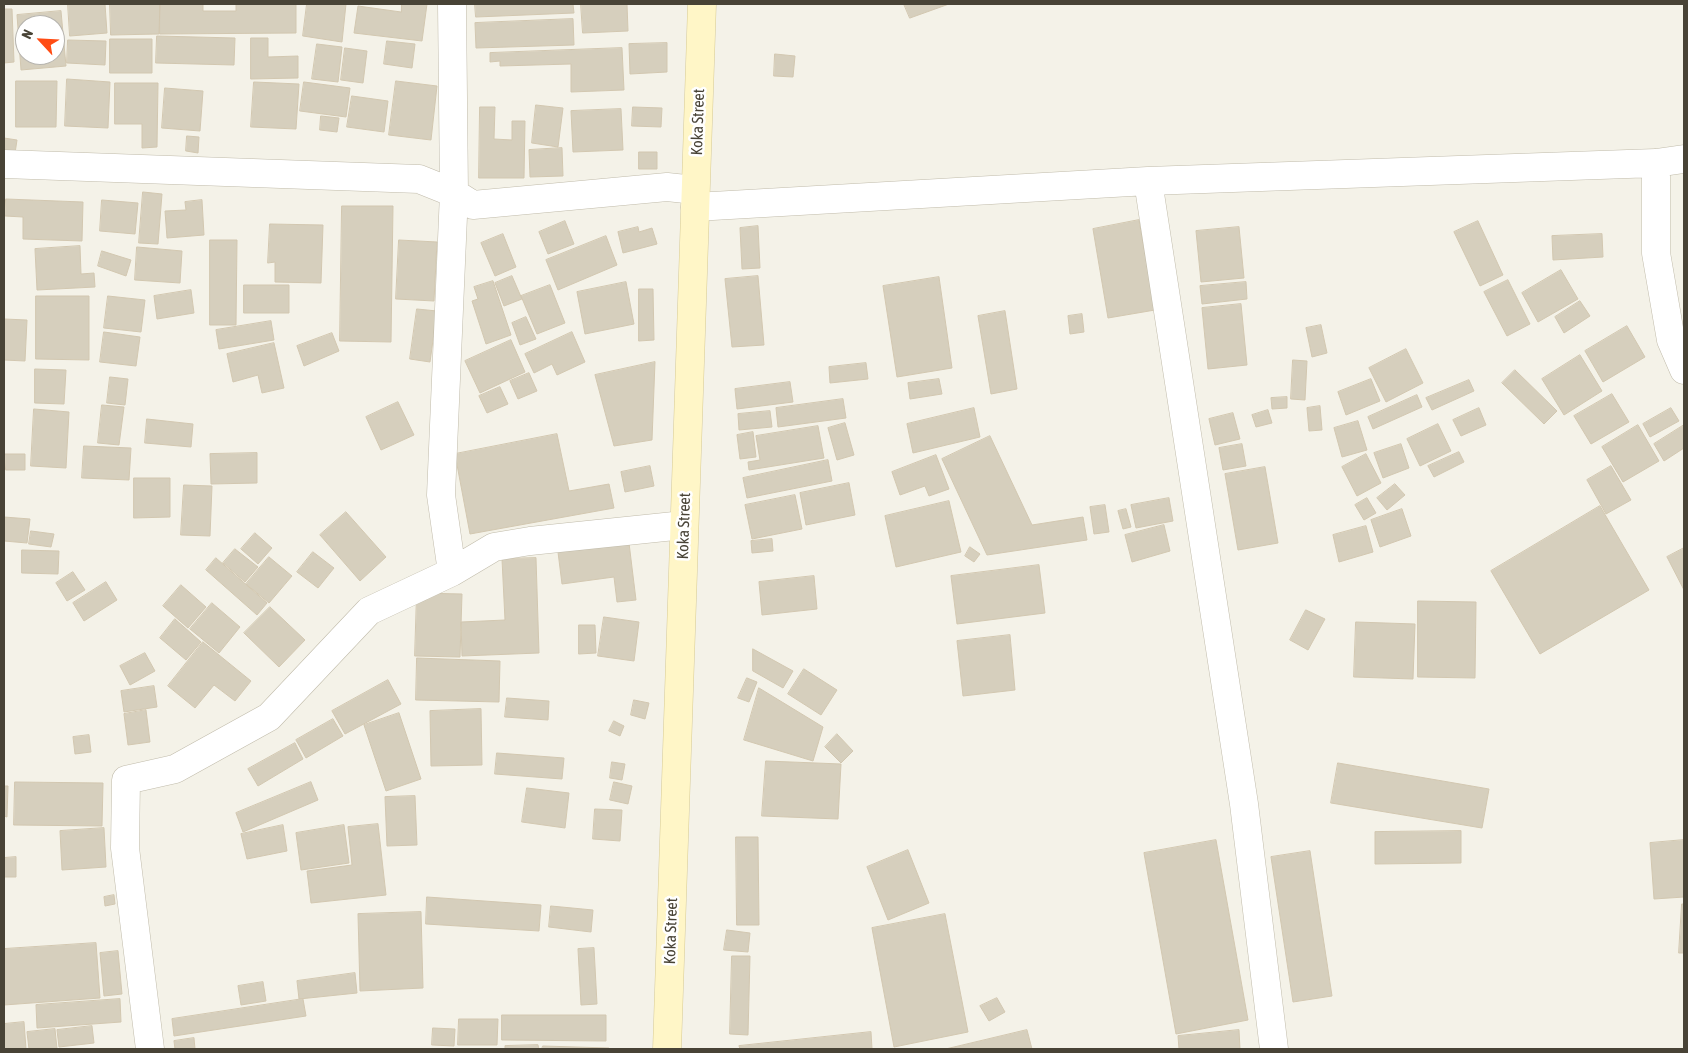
<!DOCTYPE html>
<style>
body{margin:0}
#map{position:relative;width:1688px;height:1053px;overflow:hidden;background:#f4f2e8;font-family:"Asap Condensed",sans-serif}
canvas{display:block}
.frame{position:absolute;inset:0;border:5px solid #484336;pointer-events:none}
.north{position:absolute;left:15px;top:15px;width:50px;height:50px;box-sizing:border-box;background:#fff;border:1px solid #b6b4af;border-radius:50%;rotate:295deg;font-size:14px;font-weight:700;line-height:20px;text-align:center;color:#484336}
.north::after{content:'';display:block;margin:auto;width:18px;height:22px;background:#ff4c14;clip-path:polygon(50% 0,100% 100%,50% 72%,0 100%)}
</style>
<div id="map">
<canvas width="1688" height="1053"></canvas>
<div class="frame"></div>
<div class="north">N</div>
</div>
<script>
const g = document.querySelector('canvas').getContext('2d');
g.lineJoin = 'round';
function paint(path, color) { g.fillStyle = color; g.fill(path, 'evenodd'); }
function stroke(path, color, width, dash) { g.strokeStyle = color; g.lineWidth = width; g.lineCap = dash ? 'butt' : 'round'; g.setLineDash(dash || []); g.stroke(path); }
function label(font, color, halo, rows, align = 'center') {
  g.font = font + ' "Asap Condensed",sans-serif'; g.lineWidth = 5; g.setLineDash([]); g.textBaseline = 'middle'; g.strokeStyle = halo; g.fillStyle = color; for (const [text, x, y, turn = 0] of rows) {
    g.save(); g.translate(x, y); g.rotate((+turn || 0) * Math.PI / 180); g.textAlign = isNaN(turn) ? turn : align; if (halo) g.strokeText(text, 0, 0); g.fillText(text, 0, 0); g.restore();
  }
}
const building = new Path2D(`
 M68,4H105L107,33L70,36Z
 M110,4H160L159,34L111,35Z
 M160,4H203V11H236V4H296V33L160,34Z
 M307,4H346L342,42L303,36Z
 M402,4H427L422,41L354,33L358,6L401,12Z
 M475,4H573L574,13L476,17Z
 M581,4H627L628,31L583,33Z
 M904,4H949L910,18Z
 M4,9H12L14,62L4,63Z
 M61,11L66,66L21,70L17,15ZM25,25H55V55H25Z
 M573,19L574,45L476,48L475,23Z
 M157,36L235,38L234,65L156,63Z
 M251,38H268V57L298,56V78L251,79Z
 M110,39H152V73H110Z
 M68,40L106,41L105,65L67,63Z
 M387,41L415,44L412,68L384,64Z
 M667,43V72L630,74L629,44Z
 M317,44L342,47L338,82L312,79Z
 M345,48L367,51L363,83L341,80Z
 M622,48L624,90L571,92V64L500,66V61L490,62V53Z
 M775,54L795,56L793,77L774,76Z
 M67,79L110,82L108,128L65,126Z
 M16,81H57L56,127H16Z
 M396,81L437,86L431,140L389,135Z
 M254,82L299,84L296,129L251,127Z
 M304,82L350,88L346,117L300,111Z
 M115,83H158L157,147L142,148V124H115Z
 M165,88L203,91L200,131L162,128Z
 M352,96L388,101L384,132L347,127Z
 M536,105L563,108L558,147L532,143Z
 M480,107H495L494,139L512,140V121H525L524,178H479Z
 M633,107L662,108L661,127L632,126Z
 M621,109L623,150L573,152L571,111Z
 M321,116L339,118L337,132L320,130Z
 M187,136L199,137L198,153L186,151Z
 M4,138L17,140L14,160L4,158Z
 M562,148L563,176L530,177L529,150Z
 M639,152H657V169H639Z
 M143,192L162,194L158,244L139,243Z
 M6,199L83,202L82,241L23,239V217L5,216Z
 M102,200L138,203L135,234L100,231Z
 M202,200L204,235L167,238L165,211L186,210L185,202Z
 M342,206H393L391,342L340,341Z
 M1139,220L1155,310L1108,318L1093,229Z
 M565,221L574,244L548,254L539,232Z
 M1478,221L1503,275L1480,286L1454,232Z
 M270,224L323,225L321,283L275,282V262L268,263Z
 M758,226L760,268L742,269L740,228Z
 M638,227L639,232L652,228L657,244L623,253L618,232Z
 M1239,227L1244,278L1201,282L1196,231Z
 M503,234L516,267L495,276L481,243Z
 M1602,234L1603,257L1553,260L1552,236Z
 M606,236L617,265L558,290L546,260Z
 M210,240H237L236,325H210Z
 M399,240L437,242L434,301L396,299Z
 M80,246L81,274L94,273L95,287L37,290L35,249Z
 M137,247L182,251L180,283L135,280Z
 M102,251L131,260L126,276L98,266Z
 M1561,270L1578,299L1538,322L1522,293Z
 M512,276L522,299L504,306L495,283Z
 M758,276L764,345L732,347L725,279Z
 M939,277L952,368L897,377L883,286Z
 M1508,280L1530,324L1507,336L1484,292Z
 M493,281L511,335L486,344L472,301L478,299L474,287Z
 M626,282L634,324L585,334L577,292Z
 M1246,282L1247,299L1202,304L1200,286Z
 M244,285H289V313H244Z
 M550,285L565,323L537,334L521,296Z
 M639,289H653L654,340L639,341Z
 M191,290L194,313L157,319L154,296Z
 M36,296H89V360L36,359Z
 M108,296L145,300L141,332L104,328Z
 M1580,301L1590,316L1564,333L1555,317Z
 M1241,304L1247,365L1208,369L1202,308Z
 M417,309L437,311L430,362L410,359Z
 M1005,311L1017,389L991,394L978,316Z
 M1082,314L1084,332L1070,334L1068,316Z
 M526,317L536,339L520,345L512,323Z
 M4,319L27,320L25,361L4,360Z
 M271,321L274,340L219,349L216,330Z
 M1321,325L1327,353L1312,357L1306,328Z
 M1627,326L1645,357L1603,382L1585,351Z
 M104,332L140,337L136,366L100,362Z
 M572,332L585,362L557,375L552,364L534,373L525,354Z
 M332,333L339,351L304,366L297,346Z
 M511,340L525,372L480,393L465,361Z
 M274,343L284,388L262,393L258,375L233,382L227,354Z
 M1406,349L1423,383L1386,402L1369,368Z
 M1580,355L1602,391L1564,415L1542,379Z
 M1293,360L1307,361L1305,400L1291,399Z
 M655,362L652,440L614,446L595,375Z
 M866,363L868,379L830,383L829,367Z
 M35,369L66,370L64,404L35,403Z
 M1515,370L1557,411L1544,424L1502,383Z
 M529,373L537,391L518,399L510,381Z
 M110,377L128,379L125,405L107,403Z
 M939,379L942,394L910,399L908,383Z
 M1371,379L1380,401L1346,415L1338,392Z
 M1469,380L1474,391L1432,410L1426,398Z
 M790,382L793,402L737,409L735,389Z
 M500,387L508,404L487,413L479,396Z
 M1612,394L1629,422L1591,444L1574,416Z
 M1417,395L1422,407L1373,429L1368,417Z
 M1287,397V408L1272,409L1271,398Z
 M843,399L846,418L778,427L776,408Z
 M398,402L414,435L381,450L366,417Z
 M102,405L124,407L119,445L98,443Z
 M1320,406L1322,430L1309,431L1307,408Z
 M974,408L980,437L913,453L907,424Z
 M1479,408L1486,425L1461,436L1453,420Z
 M1671,408L1679,421L1650,437L1643,424Z
 M34,409L69,412L66,468L31,466Z
 M1268,410L1272,423L1256,427L1252,415Z
 M770,411L772,427L739,430L738,414Z
 M1233,413L1240,439L1215,445L1209,419Z
 M147,419L193,424L191,447L145,443Z
 M1358,421L1367,450L1342,457L1334,428Z
 M845,423L854,455L837,460L828,428Z
 M1438,424L1451,451L1420,466L1407,439Z
 M1638,425L1659,461L1623,482L1602,447Z
 M1684,425V448L1664,461L1654,444Z
 M818,426L824,458L749,470L748,462L760,460L756,436Z
 M753,432L756,457L740,459L737,435Z
 M557,434L569,491L609,484L614,508L470,534L455,454Z
 M990,436L1032,525L1083,517L1087,540L987,555L942,459Z
 M1242,444L1246,466L1223,470L1219,448Z
 M1401,444L1409,468L1383,478L1374,453Z
 M84,446L131,448L129,480L82,478Z
 M1459,452L1464,462L1434,477L1428,466Z
 M257,453V483L211,484L210,454Z
 M5,454H25V470H6Z
 M1366,454L1381,483L1357,496L1342,467Z
 M936,455L949,489L929,496L925,486L900,495L892,472Z
 M828,460L832,481L747,498L743,478Z
 M650,466L654,486L625,492L621,472Z
 M1611,466L1631,500L1606,514L1587,480Z
 M1265,467L1278,543L1238,550L1225,474Z
 M134,478H170V517L134,518Z
 M849,483L855,515L806,525L800,493Z
 M1395,484L1405,495L1387,510L1377,498Z
 M184,485L212,486L210,536L181,535Z
 M795,495L802,529L752,539L745,505Z
 M1169,498L1173,521L1136,528L1131,505Z
 M1367,498L1376,513L1364,520L1355,505Z
 M949,501L961,552L896,567L885,516Z
 M1105,505L1109,532L1094,534L1090,507Z
 M1600,506L1649,590L1540,654L1491,571Z
 M1126,509L1131,527L1123,529L1118,511Z
 M1402,509L1411,536L1380,547L1371,520Z
 M346,512L386,557L360,581L320,535Z
 M4,517L30,519L27,543L4,541Z
 M1164,525L1170,551L1132,562L1125,535Z
 M1366,526L1373,552L1339,562L1333,535Z
 M31,531L54,534L51,547L29,544Z
 M255,533L272,548L258,564L241,549Z
 M772,539L773,551L752,553L751,541Z
 M629,543L636,600L617,602L614,577L562,584L558,552Z
 M970,547L980,554L974,562L965,556Z
 M1684,548V590L1667,557Z
 M235,549L258,567L245,582L223,563Z
 M22,550L59,551L58,574L22,573Z
 M313,552L334,568L318,588L297,572Z
 M269,557L292,576L269,603L246,584Z
 M216,558L267,603L257,615L206,570Z
 M536,558L539,653L462,656L461,622L505,620L502,559Z
 M1039,565L1045,613L957,624L951,576Z
 M73,572L85,590L67,601L56,583Z
 M814,576L817,609L762,615L759,582Z
 M106,582L117,600L84,621L73,603Z
 M181,585L206,607L188,628L163,606Z
 M417,593L462,594L460,657L415,656Z
 M1418,601L1476,602L1475,678L1418,677Z
 M212,603L240,627L219,653L190,629Z
 M270,607L305,640L279,667L244,633Z
 M1306,610L1325,619L1308,650L1290,640Z
 M604,617L639,622L634,661L598,656Z
 M175,619L201,642L186,660L160,638Z
 M1356,622L1415,624L1413,679L1354,677Z
 M579,625H595L596,653L579,654Z
 M1010,635L1015,690L963,696L957,641Z
 M203,642L251,681L235,701L214,685L195,708L168,686Z
 M753,649L793,671L783,688L753,671Z
 M145,653L155,671L130,685L120,666Z
 M417,658L500,661L499,702L416,700Z
 M804,669L837,690L821,715L788,694Z
 M747,678L757,682L749,702L738,698Z
 M388,680L401,704L345,734L332,711Z
 M154,686L157,707L124,712L121,691Z
 M759,688L823,727L813,761L744,740Z
 M507,698L549,701L548,720L505,717Z
 M634,700L649,703L645,719L631,715Z
 M481,709L482,765L431,766L430,711Z
 M146,710L150,742L128,745L124,714Z
 M399,713L421,779L386,791L364,725Z
 M333,719L343,736L306,758L296,740Z
 M614,721L624,726L620,736L609,731Z
 M837,734L853,751L841,763L825,747Z
 M89,735L91,752L75,754L73,737Z
 M295,743L303,759L258,786L248,769Z
 M497,753L564,758L562,779L495,774Z
 M766,761L841,764L838,819L762,816Z
 M612,762L625,764L622,780L610,778Z
 M1338,763L1489,789L1482,828L1331,803Z
 M15,782L103,783L102,826L14,825Z
 M311,782L318,800L243,832L236,813Z
 M614,782L632,786L628,804L610,800Z
 M4,786H8L7,817L4,816Z
 M527,788L569,793L565,828L522,822Z
 M415,796L417,845L387,846L385,797Z
 M595,809L622,810L620,841L593,839Z
 M378,824L386,895L311,903L307,871L352,865L348,827Z
 M283,825L287,851L247,859L241,834Z
 M344,825L349,863L301,870L296,833Z
 M104,828L106,867L62,870L60,831Z
 M1461,831V863L1375,864V832Z
 M736,837H758L759,925H737Z
 M1216,840L1248,1020L1176,1034L1144,853Z
 M1684,840V897L1654,899L1650,843Z
 M908,850L929,903L888,920L867,867Z
 M1310,851L1332,996L1293,1002L1271,857Z
 M16,857V877H4V858Z
 M114,895L115,904L105,906L104,897Z
 M427,897L541,905L539,931L426,924Z
 M1682,904H1684V953H1679Z
 M551,906L593,910L591,932L549,927Z
 M421,912L423,988L360,991L358,914Z
 M945,914L968,1032L894,1047L872,928Z
 M727,930L750,933L748,952L724,950Z
 M96,943L100,998L4,1005V949Z
 M594,948L597,1004L581,1005L578,949Z
 M118,951L122,994L104,996L100,953Z
 M732,956H750L748,1035L730,1034Z
 M355,973L357,993L299,999L297,981Z
 M263,982L266,1001L241,1005L238,986Z
 M997,998L1005,1012L989,1021L980,1006Z
 M120,999L121,1022L37,1028L36,1005Z
 M303,999L306,1016L174,1036L172,1019Z
 M502,1015H606V1041L502,1040Z
 M459,1019H498L497,1045H458Z
 M24,1022L26,1049H4V1024Z
 M92,1026L94,1043L59,1047L57,1030Z
 M433,1028L455,1029L454,1046L432,1045Z
 M55,1029L57,1049H29L27,1032Z
 M1027,1030L1032,1049H946Z
 M1239,1030L1240,1049H1179L1178,1036Z
 M871,1032L872,1049H740L739,1046Z
 M194,1038L195,1049H175L174,1041Z
 M538,1045L539,1049H505V1046Z
 M543,1046L609,1048L608,1049H542Z`);
const street = new Path2D(`
 M1656,163V253L1671,340L1684,370
 M4,164L419,179L454,193L473,205L667,187L695,190
 M1148,181L1244,804L1274,1049
 M695,207L1148,181L1656,163L1684,159
 M452,572L494,547L530,541L684,525
 M150,1049L125,848L126,780L175,769L269,717L369,611L452,572L441,495L454,193L452,4`);
const secondary = new Path2D(`
 M667,1049L702,4`);
const streetNames = [
 ["Koka Street",698,122,-88],
 ["Koka Street",684,526,-88],
 ["Koka Street",671,931,-88]
];
paint(building, '#d6cfbd');
stroke(building, '#d2c7b0', 1);
stroke(street, '#c0bbaa', 29);
stroke(secondary, '#d6ca96', 29);
stroke(street, '#fff', 28);
stroke(secondary, '#fff6c7', 28);
label('16px', '#484336', '#fff', streetNames);
</script>
